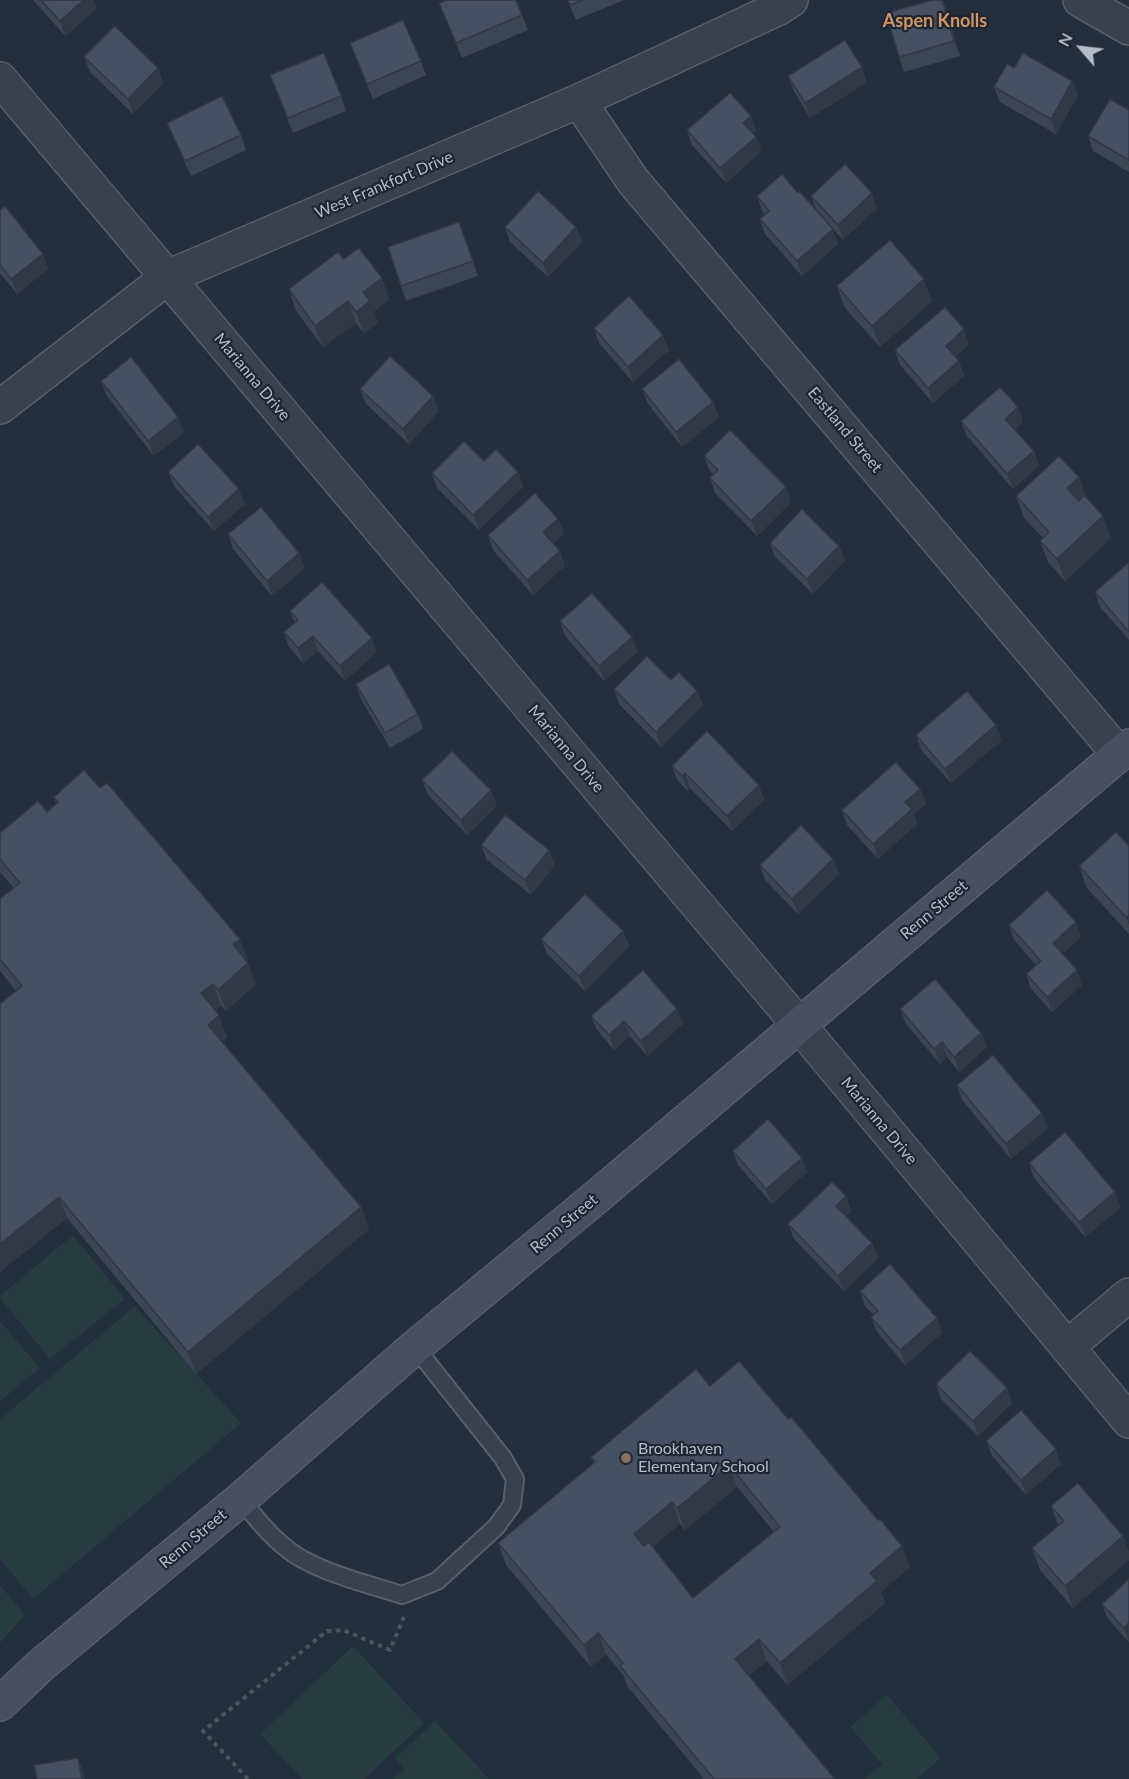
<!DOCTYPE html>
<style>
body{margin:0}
#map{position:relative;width:1129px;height:1779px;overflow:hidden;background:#242f3e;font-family:Lato,sans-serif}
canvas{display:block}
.north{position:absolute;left:1051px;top:18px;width:60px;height:60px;-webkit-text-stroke:4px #1d2633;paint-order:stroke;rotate:298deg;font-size:16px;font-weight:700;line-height:24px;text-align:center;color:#b4bcc9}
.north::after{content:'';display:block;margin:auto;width:21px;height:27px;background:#b4bcc9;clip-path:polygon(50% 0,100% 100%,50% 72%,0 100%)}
</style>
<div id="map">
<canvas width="1129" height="1779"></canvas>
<div class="north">N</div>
</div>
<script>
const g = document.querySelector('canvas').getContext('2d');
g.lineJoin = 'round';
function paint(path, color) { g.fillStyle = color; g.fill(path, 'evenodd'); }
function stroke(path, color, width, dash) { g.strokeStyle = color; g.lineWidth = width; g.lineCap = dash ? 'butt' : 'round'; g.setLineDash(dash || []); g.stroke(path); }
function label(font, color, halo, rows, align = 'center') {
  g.font = font + ' Lato,sans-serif'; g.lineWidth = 4.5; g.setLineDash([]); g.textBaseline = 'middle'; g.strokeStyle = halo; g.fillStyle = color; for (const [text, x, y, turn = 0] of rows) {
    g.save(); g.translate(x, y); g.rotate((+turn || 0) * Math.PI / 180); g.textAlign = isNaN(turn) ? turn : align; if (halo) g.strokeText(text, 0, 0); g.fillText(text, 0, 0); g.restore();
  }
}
const green = new Path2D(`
 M73,1235L125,1299L50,1359L0,1298V1296Z
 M135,1306L241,1423L33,1599L0,1559V1419Z
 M0,1321L40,1368L0,1401Z
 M0,1585L25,1615L0,1643Z
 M353,1646L424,1723L364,1779H302L260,1734Z
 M887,1695L941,1758L917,1779H865L882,1764L850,1727Z
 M435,1721L489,1779H393L405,1769L395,1758Z`);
const path = new Path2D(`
 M248,1779L203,1731L327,1631L343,1630L390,1650L404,1617`);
const lane = new Path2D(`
 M241,1499C257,1520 274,1541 297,1556C326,1574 368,1584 402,1595L437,1581L496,1527L512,1505L515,1479L503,1458L415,1347`);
const street = new Path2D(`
 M1080,0L1129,28
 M0,79L799,1025L1129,1421
 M579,101L633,181L1119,754
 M0,407L168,277L579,101L779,8L791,0
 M1067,1347L1129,1295`);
const secondary = new Path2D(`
 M0,1704L40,1666L241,1499L415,1347L594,1199L1129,746`);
const wall = new Path2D(`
 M33,0H94L97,8L65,36Z
 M567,0H624L576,20Z
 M943,0L960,56L904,72L899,57Z
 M439,3L522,15L528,30L462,58Z
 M350,43L421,61L426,75L373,99Z
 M84,57L158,68L163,83L133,114L90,72Z
 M1014,68L1078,95L1056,134L1000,102L994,87Z
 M270,75L341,96L346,111L293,133Z
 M788,76L867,82L810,118L794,91Z
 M1129,110V172L1093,151L1088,136Z
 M751,116L756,131L753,134L756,137L761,151L726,183L692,145L687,130Z
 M167,123L241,135L246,150L191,176L173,137Z
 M757,196L838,244L802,276L765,234L760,219L765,214L762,211Z
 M811,196L877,208L843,240L817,211Z
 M0,210L43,254L48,269L17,294L0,273Z
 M459,222L478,276L406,301L401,286Z
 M505,227H576L582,242L548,277L510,242Z
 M344,259L382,278L389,300L374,311L378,323L364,333L356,323L323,347L296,311L289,289Z
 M837,286L932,301L880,347L845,308Z
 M594,328L669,350L633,382L599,343Z
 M969,344L955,357L959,361L964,376L933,403L900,365L895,350Z
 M101,381L178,417L184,432L154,456L107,396Z
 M360,389L433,396L439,411L409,444L366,404Z
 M642,389L713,402L719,417L682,447L648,404Z
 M961,421L1023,422L1015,430L1034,451L1039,466L1013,489L967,436Z
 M704,456L791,502L757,536L715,493L710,478L713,474L709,470Z
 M484,461L518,472L523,487L479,530L437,488L432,473Z
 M168,472L245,504L214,531L174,486Z
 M1079,477L1086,498L1111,538L1065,581L1048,562L1040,541L1043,538L1024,518L1016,496Z
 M558,519L564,534L553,544L565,566L533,595L493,550L488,535Z
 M228,534L299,553L305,568L272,596L233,549Z
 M770,543L839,546L845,560L813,594L775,557Z
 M1129,562V640L1100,607L1095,592Z
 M290,611L377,652L345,681L318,651L303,663L289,647L284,632L295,623Z
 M560,621L632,637L637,652L604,681L565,636Z
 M671,680L697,691L703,705L661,747L619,704L614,689Z
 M356,684L418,714L423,729L390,748L361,699Z
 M916,735L1002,740L951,783L921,750Z
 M672,766L759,785L764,800L732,831L690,788L688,791L677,780Z
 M422,780L497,805L467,835L428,795Z
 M920,789L926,804L914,814L917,824L878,859L847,825L842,810Z
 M54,797L248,961H247L256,984L226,1011L221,1005L215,1011L227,1037L222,1042L361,1207L369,1229L196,1374L67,1218L0,1272V1004L16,991L0,971V899L14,888L0,872V833L47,812L56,804Z
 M481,845L549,850L555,865L531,895L487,860Z
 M1129,846V934L1087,888L1079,866Z
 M833,859L839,874L798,914L765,880L760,865Z
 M1076,922L1081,937L1062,954L1082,985L1052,1012L1031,989L1026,974L1036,965L1014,940L1009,925Z
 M623,931L629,946L585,991L547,954L541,939Z
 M900,1009L981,1033L987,1047L959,1072L947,1057L940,1064L906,1024Z
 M591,1016L683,1024L647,1056L630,1036L614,1050L597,1030Z
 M957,1085L1042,1113L1048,1128L1011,1159L962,1100Z
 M733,1151L802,1158L807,1172L772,1204L738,1165Z
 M1029,1163L1121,1207L1085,1237L1034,1178Z
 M846,1196L851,1211L846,1216L872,1243L878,1258L844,1291L794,1239L788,1224Z
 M860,1291L942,1333L905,1365L877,1332L871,1317L874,1315L865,1306Z
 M936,1384L1007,1388L1012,1403L978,1436L941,1399Z
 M710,1386L788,1419L878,1520L902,1546L910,1567L881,1592L885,1603L787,1685L767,1661L749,1676L835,1779H704L628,1687L623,1675L606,1654L591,1667L506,1565L498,1543L594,1463L591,1457ZM737,1487L774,1532L693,1598L652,1547L680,1524L685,1530Z
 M986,1441L1061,1464L1026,1495L992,1456Z
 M1051,1506L1123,1536L1129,1552V1560L1073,1608L1040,1570L1032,1548L1058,1525Z
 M1129,1579V1642L1108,1619L1102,1604Z`);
const shadedWall = new Path2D(`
 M84,0H94L97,8L65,36L60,21Z
 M943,0L947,12L960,56L954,41Z
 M862,67L867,82L810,118L805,103Z
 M158,68L163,83L133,114L128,99Z
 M1072,81L1078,95L1056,134L1051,119Z
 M751,116L756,131L749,138L743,123Z
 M756,137L761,151L726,183L720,168Z
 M872,193L877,208L843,240L838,225Z
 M576,227L582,242L548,277L543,263Z
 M833,229L838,244L802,276L797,261Z
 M43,254L48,269L17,294L11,279Z
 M382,278L389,300L374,311L378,323L364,333L356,312L363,292Z
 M924,279L932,301L880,347L872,326Z
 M348,301L356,323L323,347L315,326Z
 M964,329L969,344L951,360L946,346Z
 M663,335L669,350L633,382L628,367Z
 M959,361L964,376L933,403L928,388Z
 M433,396L439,411L409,444L403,429Z
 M713,402L719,417L682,447L676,432Z
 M1018,407L1023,422L1011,433L1005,419Z
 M178,417L184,432L154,456L148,441Z
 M1034,451L1039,466L1013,489L1007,474Z
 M518,472L523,487L479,530L473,515Z
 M1079,477L1087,499L1075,510L1067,488Z
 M786,487L791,502L757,536L751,521Z
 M239,489L245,504L214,531L208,517Z
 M1103,516L1111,538L1065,581L1057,559Z
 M558,519L564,534L549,547L543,532Z
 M839,546L845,560L813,594L807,579Z
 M560,551L565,566L533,595L527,580Z
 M299,553L305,568L272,596L267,581Z
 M313,636L318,651L303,663L298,648Z
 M632,637L637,652L604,681L599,666Z
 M372,638L377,652L345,681L340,666Z
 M697,691L703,705L661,747L656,732Z
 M996,725L1002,740L951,783L945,769Z
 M685,773L690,788L688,791L682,776Z
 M759,785L764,800L732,831L727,816Z
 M920,789L926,804L914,814L917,824L878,859L873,844L905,802Z
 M491,790L497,805L467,835L461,820Z
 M549,850L555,865L531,895L525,880Z
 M833,859L839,874L798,914L792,899Z
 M1129,915V925L1126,917Z
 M1076,922L1081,937L1058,958L1053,943Z
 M623,931L629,946L585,991L579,976Z
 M240,939L248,961L241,966L233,944Z
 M248,963L256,984L226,1011L218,990Z
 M1077,970L1082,985L1052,1012L1047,997Z
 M213,984L221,1005L209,1015L201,993Z
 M677,1009L683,1024L647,1056L641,1041Z
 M219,1015L227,1037L216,1047L208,1025Z
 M624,1021L630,1036L614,1050L609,1035Z
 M981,1033L987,1047L959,1072L954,1057Z
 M942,1042L947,1057L940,1064L934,1049Z
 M1042,1113L1048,1128L1011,1159L1006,1144Z
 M802,1158L807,1172L772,1204L766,1189Z
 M1115,1192L1121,1207L1085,1237L1079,1222Z
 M846,1196L851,1211L842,1221L836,1206Z
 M59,1197L67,1218L0,1272V1244Z
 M361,1207L369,1229L196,1374L188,1352Z
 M872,1243L878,1258L844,1291L838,1276Z
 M937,1318L942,1333L905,1365L900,1350Z
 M1007,1388L1012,1403L978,1436L973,1421Z
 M1056,1449L1061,1464L1026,1495L1021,1480Z
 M729,1465L737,1487L685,1530L677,1508Z
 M672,1502L680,1524L642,1556L634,1534Z
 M1123,1536L1129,1552V1560L1073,1608L1065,1586Z
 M902,1546L910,1567L881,1592L885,1603L787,1685L780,1663L870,1573Z
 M1129,1623V1642L1124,1628Z
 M598,1633L606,1654L591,1667L584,1645Z
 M759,1639L767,1661L743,1681L735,1659Z
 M78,1758L84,1773L85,1779H82Z`);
const building = new Path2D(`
 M41,0H84L60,21Z
 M447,0H516L522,15L456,43L439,3Z
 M568,0H583L570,5Z
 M933,0H942L954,41L899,57L886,13Z
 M403,20L421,61L367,84L350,43Z
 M115,26L158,68L128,99L84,57Z
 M845,40L862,67L805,103L788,76Z
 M324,53L341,96L288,118L270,75Z
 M1023,53L1072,81L1051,119L994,87L1007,64L1014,68Z
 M730,93L751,116L743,123L756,137L720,168L687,130Z
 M222,96L241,135L185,161L167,123Z
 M1110,99L1129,110V160L1088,136Z
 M845,164L872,193L838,225L811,196Z
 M782,174L798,193L799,191L833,229L797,261L760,219L769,211L757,196Z
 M538,191L576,227L543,263L505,227Z
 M5,206L43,254L11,279L0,265V210Z
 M459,222L473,261L401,286L388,247Z
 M890,240L924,279L872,326L837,286Z
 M359,248L382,278L363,292L370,301L356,312L348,301L315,326L289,289L338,252L344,259Z
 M629,296L663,335L628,367L594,328Z
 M945,307L964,329L946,346L959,361L928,388L895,350Z
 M390,356L433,396L403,429L360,389Z
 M131,357L178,417L148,441L101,381Z
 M679,359L713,402L676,432L642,389Z
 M1000,387L1018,407L1005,419L1034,451L1007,474L961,421Z
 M730,430L786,487L751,521L710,478L718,470L704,456Z
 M464,441L484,461L496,449L518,472L473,515L432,473Z
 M198,444L239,489L208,517L168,472Z
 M1059,456L1079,477L1067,488L1079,501L1084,495L1103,516L1057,559L1040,541L1049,532L1016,496Z
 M535,493L558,519L543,532L560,551L527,580L488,535Z
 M261,507L299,553L267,581L228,534Z
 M802,509L839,546L807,579L770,543Z
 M1129,562V632L1095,592Z
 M322,582L372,638L340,666L313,636L298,648L284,632L298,620L290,611Z
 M592,593L632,637L599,666L560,621Z
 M647,656L671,680L679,672L697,691L656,732L614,689Z
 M389,664L418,714L385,733L356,684Z
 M967,691L996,725L945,769L916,735Z
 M707,731L759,785L727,816L685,773L682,776L672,766Z
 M452,751L491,790L461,820L422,780Z
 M896,762L920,789L905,802L912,809L873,844L842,810Z
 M84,770L100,788L107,783L240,939L233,944L248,963L218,990L213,984L201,993L219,1015L208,1025L361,1207L188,1352L59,1197L0,1244V1004L22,986L0,959V899L20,883L0,859V833L38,801L47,812L58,802L54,797Z
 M505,815L549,850L525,880L481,845Z
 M801,825L833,859L792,899L760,865Z
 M1116,832L1129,846V915L1126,917L1079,866Z
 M1047,890L1076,922L1053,943L1077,970L1047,997L1026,974L1041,961L1009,925Z
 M585,894L623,931L579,976L541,939Z
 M643,970L677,1009L641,1041L624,1021L609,1035L591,1016Z
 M935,979L981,1033L954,1057L942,1042L934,1049L900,1009Z
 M993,1055L1042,1113L1006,1144L957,1085Z
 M768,1119L802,1158L766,1189L733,1151Z
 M1065,1132L1115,1192L1079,1222L1029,1163Z
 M832,1182L846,1196L836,1206L872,1243L838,1276L788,1224Z
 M890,1264L937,1318L900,1350L871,1317L878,1311L860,1291Z
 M970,1351L1007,1388L973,1421L936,1384Z
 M739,1361L788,1419L791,1417L878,1520L880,1519L902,1546L870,1573L877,1581L780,1663L759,1639L735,1659L835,1779H714L620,1666L623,1663L598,1633L584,1645L498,1543L595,1462L591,1457L696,1369L710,1386ZM729,1465L780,1527L693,1598L649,1542L644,1546L634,1534L672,1502L677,1508Z
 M1021,1410L1056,1449L1021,1480L986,1441Z
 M1078,1483L1123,1536L1065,1586L1032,1548L1064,1521L1051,1506Z
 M1129,1579V1623L1124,1628L1102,1604Z
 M78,1758L82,1779H37L34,1765Z`);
const markers = [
 [626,1458,6,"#8d6e63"]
];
const streetNames = [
 ["West Frankfort Drive",384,185,-23],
 ["Marianna Drive",252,377,50],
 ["Eastland Street",845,430,50],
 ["Marianna Drive",566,749,50],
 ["Renn Street",934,910,-40],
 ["Marianna Drive",879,1121,50],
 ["Renn Street",564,1224,-40],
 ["Renn Street",193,1539,-40]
];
const poiNames = [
 ["Brookhaven",638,1449],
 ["Elementary School",638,1467]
];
const neighbourhoodNames = [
 ["Aspen Knolls",935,21]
];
paint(green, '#263c3f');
stroke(lane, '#565f6c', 20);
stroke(street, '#565f6c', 36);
stroke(secondary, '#565f6c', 36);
stroke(path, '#44595c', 4, [4.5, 4.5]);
stroke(lane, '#38414e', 16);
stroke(street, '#38414e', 33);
stroke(secondary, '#465061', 33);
paint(wall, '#3b4654');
paint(shadedWall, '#303945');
paint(building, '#455162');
stroke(building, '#303945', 1.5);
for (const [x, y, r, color] of markers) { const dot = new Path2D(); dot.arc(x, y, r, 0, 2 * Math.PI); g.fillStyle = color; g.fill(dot); stroke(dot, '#1d2633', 2); }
label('16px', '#b4bcc9', '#1d2633', streetNames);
label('16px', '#b4bcc9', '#1d2633', poiNames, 'left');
label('bold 18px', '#d59563', '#1d2633', neighbourhoodNames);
</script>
